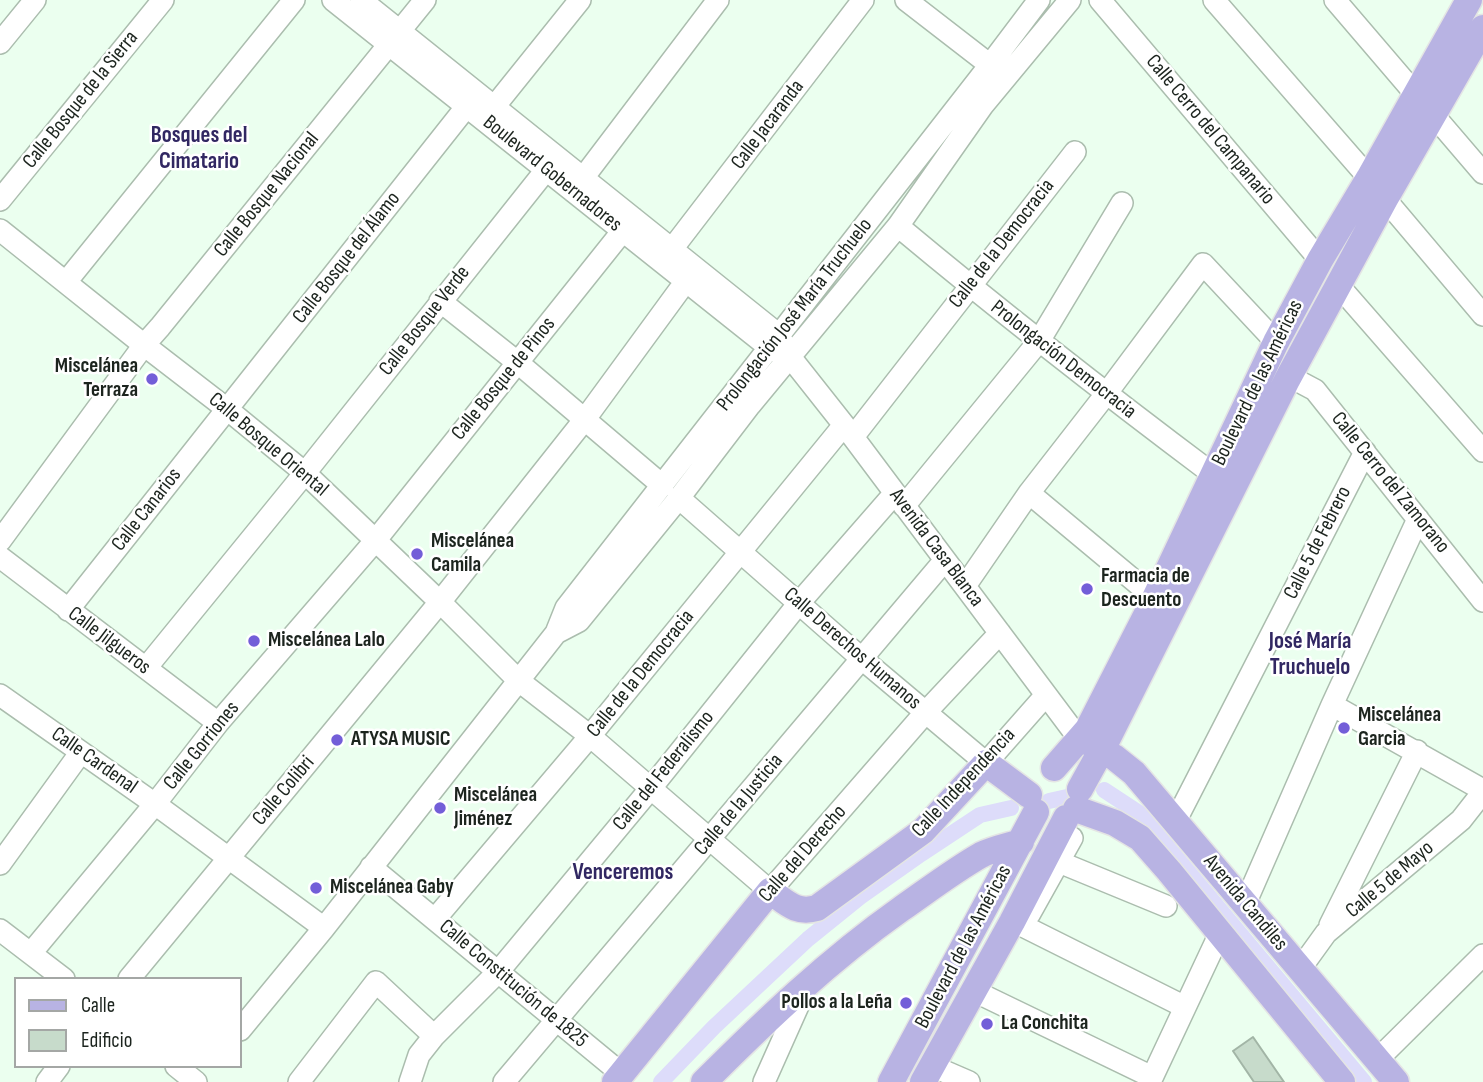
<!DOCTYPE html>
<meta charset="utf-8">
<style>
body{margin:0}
#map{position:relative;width:1483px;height:1082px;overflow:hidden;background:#ebffef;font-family:"Sofia Sans Condensed",sans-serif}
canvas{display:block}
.legend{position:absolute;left:14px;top:977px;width:228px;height:91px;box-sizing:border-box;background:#fff;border:2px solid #a4a7a5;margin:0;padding:9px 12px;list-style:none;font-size:21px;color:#1c241e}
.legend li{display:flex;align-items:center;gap:14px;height:35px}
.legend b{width:35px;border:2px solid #a4a7a5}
</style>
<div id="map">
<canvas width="1483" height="1082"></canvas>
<ul class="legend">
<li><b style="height:9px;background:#b8b3e3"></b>Calle</li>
<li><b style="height:19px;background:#c7dbcb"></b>Edificio</li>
</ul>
</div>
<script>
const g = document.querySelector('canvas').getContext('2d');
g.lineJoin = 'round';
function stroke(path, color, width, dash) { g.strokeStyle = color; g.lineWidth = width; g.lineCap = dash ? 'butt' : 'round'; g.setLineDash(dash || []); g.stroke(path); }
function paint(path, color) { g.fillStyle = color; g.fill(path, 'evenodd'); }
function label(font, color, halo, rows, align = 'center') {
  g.font = font + ' "Sofia Sans Condensed",sans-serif'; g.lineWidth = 5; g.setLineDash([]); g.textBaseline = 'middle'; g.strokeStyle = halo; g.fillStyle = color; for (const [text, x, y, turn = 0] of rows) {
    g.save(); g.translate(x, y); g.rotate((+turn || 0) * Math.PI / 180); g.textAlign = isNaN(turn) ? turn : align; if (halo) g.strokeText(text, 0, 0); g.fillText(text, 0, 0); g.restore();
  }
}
const canal = new Path2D(`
 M1104,790L1139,813L1364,1082
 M1049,801L1067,797
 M661,1082L714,1027L808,939L860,897L921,854L980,815L1011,808`);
const building = new Path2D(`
 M1253,1037L1284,1082H1254L1233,1051Z`);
const minor = new Path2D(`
 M333,0L770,348L782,354
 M361,0L779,335L791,358L844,425L1071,728L1081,739
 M906,0L990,65
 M1100,0L1320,260
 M1214,0L1369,178
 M1335,0L1483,173
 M0,43L35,0
 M494,107L580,0
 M583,178L718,0
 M1385,199L1483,315
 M0,200L163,0
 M898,226C1001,312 1106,394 1214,475L1225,481
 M0,230L144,345L227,409L305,473L440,602L519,681L590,736L770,891L925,713L1000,633
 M672,249L863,0
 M66,282L294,0
 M1338,285L1483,451
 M440,301L517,362L663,486
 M1287,380L1298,381L1315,390L1483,601
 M853,437L1075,152
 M1029,493L1155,598
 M679,498L861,658L986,763L1046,695
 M904,506L1039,341L1122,203
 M0,541L144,345L160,327L425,0
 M0,557L218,723
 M965,586L1029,493L1106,394L1203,264L1276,342
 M68,610L467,106
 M556,633L579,621L679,498L750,405L898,226L983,105L1070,0
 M146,668L305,473L546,170
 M0,695L155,804L324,928
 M1332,705L1483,790
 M1175,822L1365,452
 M1059,862L1166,906
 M0,864L81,752
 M371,867L622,1074
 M1245,904L1332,705L1418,519
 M1029,915L1072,838
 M435,919L590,736L844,425
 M1012,922L1023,926L1185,1007
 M1330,925L1417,751
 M0,930L64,979
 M31,953L155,804L218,723L375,541L633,218
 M1300,969L1326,933L1461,820L1483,792
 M129,979L440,602L585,419L686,281
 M974,991L1152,1077
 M240,1030L324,928L556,633L566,608L990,65L1039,0
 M1377,1060L1483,955
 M176,1066L196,1082
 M932,1066L969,1082
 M47,1082L59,1066
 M299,1082L376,982L434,1036
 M410,1082L419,1055L434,1036L498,972L651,788L799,603L895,493
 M504,1082L945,560
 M764,1082L806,988
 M1150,1082L1220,933`);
const major = new Path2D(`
 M1086,741L1114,757L1134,773L1396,1082
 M1054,768L1088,729L1155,598L1276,342L1320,260L1369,178L1469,0
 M1080,789L1107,740L1287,380L1385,199L1483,28
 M1076,809L1115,823L1140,838L1169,871L1342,1082
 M615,1082L770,891C787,903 796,914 817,908L923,831L986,763L1029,795
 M704,1082C766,1020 829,960 901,909C927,891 953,871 981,855C993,849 1008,846 1021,842
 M891,1082L1036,812
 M923,1082L1012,922L1066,818`);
const markers = [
 [152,379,7,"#735ed8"],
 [417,554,7,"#735ed8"],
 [1087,589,7,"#735ed8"],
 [254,641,7,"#735ed8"],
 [1344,728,7,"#735ed8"],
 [337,740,7,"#735ed8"],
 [440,808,7,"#735ed8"],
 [316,888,7,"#735ed8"],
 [906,1003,7,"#735ed8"],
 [987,1024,7,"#735ed8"]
];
const streetNames = [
 ["Calle Bosque de la Sierra",81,100,-51],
 ["Calle Jacaranda",768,125,-53],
 ["Calle Cerro del Campanario",1210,130,50],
 ["Boulevard Gobernadores",552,174,39],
 ["Calle Bosque Nacional",267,195,-51],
 ["Calle de la Democracia",1002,244,-52],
 ["Calle Bosque del Álamo",347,258,-52],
 ["Prolongación José María Truchuelo",795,315,-52],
 ["Calle Bosque Verde",425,321,-52],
 ["Prolongación Democracia",1063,360,38],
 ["Calle Bosque de Pinos",504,379,-51],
 ["Boulevard de las Américas",1258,383,-64],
 ["Calle Bosque Oriental",268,445,40],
 ["Calle Cerro del Zamorano",1390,483,51],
 ["Calle Canarios",147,510,-52],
 ["Calle 5 de Febrero",1318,543,-63],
 ["Avenida Casa Blanca",936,548,53],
 ["Calle Jilgueros",109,641,37],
 ["Calle Derechos Humanos",852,649,41],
 ["Calle de la Democracia",641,674,-51],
 ["Calle Gorriones",202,746,-51],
 ["Calle Cardenal",94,761,35],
 ["Calle del Federalismo",664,771,-51],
 ["Calle Independencia",964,783,-47],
 ["Calle Colibri",284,791,-50],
 ["Calle de la Justicia",739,805,-50],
 ["Calle del Derecho",803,854,-49],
 ["Calle 5 de Mayo",1390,880,-40],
 ["Avenida Candiles",1245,903,50],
 ["Boulevard de las Américas",964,947,-62],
 ["Calle Constitución de 1825",513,984,40]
];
const poiNames = [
 ["Miscelánea",138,367,"right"],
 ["Terraza",138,391,"right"],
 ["Miscelánea",431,542],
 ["Camila",431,566],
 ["Farmacia de",1101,577],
 ["Descuento",1101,601],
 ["Miscelánea Lalo",268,641],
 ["Miscelánea",1358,716],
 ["Garcia",1358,740],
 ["ATYSA MUSIC",351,740],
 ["Miscelánea",454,796],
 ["Jiménez",454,820],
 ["Miscelánea Gaby",330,888],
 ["Pollos a la Leña",892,1003,"right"],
 ["La Conchita",1001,1024]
];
const neighbourhoodNames = [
 ["Bosques del",199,136],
 ["Cimatario",199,162],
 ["José María",1310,642],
 ["Truchuelo",1310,668],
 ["Venceremos",623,873]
];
stroke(canal, '#dddcfa', 16);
paint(building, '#c7dbcb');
stroke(building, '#a2b5a6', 2);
stroke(minor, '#abbdae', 24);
stroke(major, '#e4e5e4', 29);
stroke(minor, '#fff', 21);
stroke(major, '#b8b3e3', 26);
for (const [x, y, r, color] of markers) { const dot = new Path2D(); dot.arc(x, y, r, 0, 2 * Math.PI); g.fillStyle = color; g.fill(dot); stroke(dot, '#fff', 2.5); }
label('21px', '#1c241e', '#fff', streetNames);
label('bold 21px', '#1c241e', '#fff', poiNames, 'left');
label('bold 23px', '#312762', '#fff', neighbourhoodNames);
</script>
